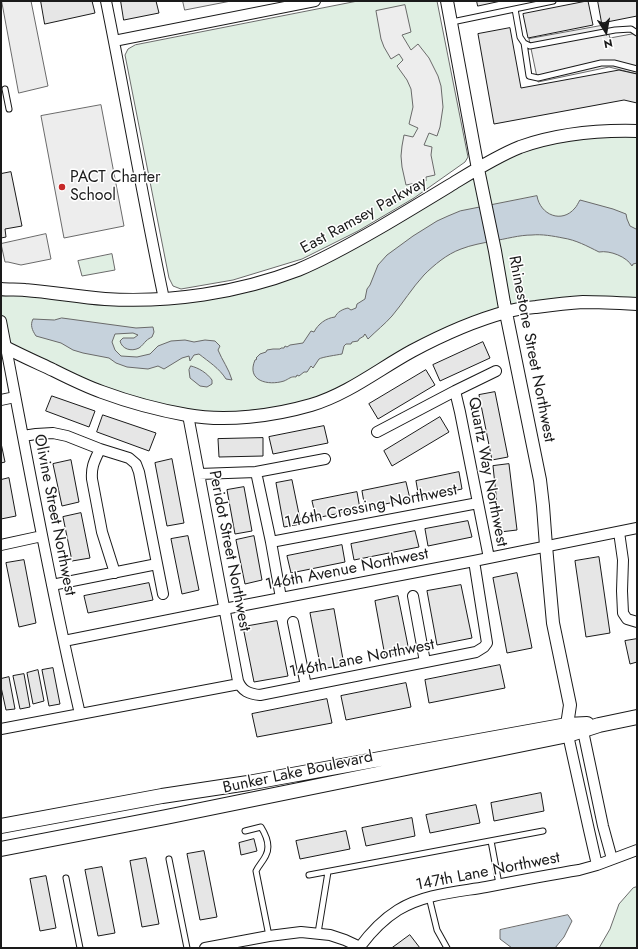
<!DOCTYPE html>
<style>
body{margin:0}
#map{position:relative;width:638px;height:949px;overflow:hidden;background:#fff;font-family:Jost,sans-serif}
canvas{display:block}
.frame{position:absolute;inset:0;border:2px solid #1a1a1a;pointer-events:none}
.north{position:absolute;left:586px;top:12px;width:40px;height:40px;-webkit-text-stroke:3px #fff;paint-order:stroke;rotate:169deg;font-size:11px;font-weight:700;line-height:16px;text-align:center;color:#1a1a1a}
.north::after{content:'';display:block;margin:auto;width:14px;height:18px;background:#1a1a1a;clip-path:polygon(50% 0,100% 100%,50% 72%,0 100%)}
</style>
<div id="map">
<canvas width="638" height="949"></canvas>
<div class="frame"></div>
<div class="north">N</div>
</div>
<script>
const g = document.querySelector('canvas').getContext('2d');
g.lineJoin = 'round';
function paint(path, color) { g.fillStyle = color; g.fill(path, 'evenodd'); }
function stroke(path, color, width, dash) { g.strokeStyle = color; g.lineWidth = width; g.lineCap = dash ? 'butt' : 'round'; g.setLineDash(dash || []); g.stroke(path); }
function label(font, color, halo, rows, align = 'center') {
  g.font = font + ' Jost,sans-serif'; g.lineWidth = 3; g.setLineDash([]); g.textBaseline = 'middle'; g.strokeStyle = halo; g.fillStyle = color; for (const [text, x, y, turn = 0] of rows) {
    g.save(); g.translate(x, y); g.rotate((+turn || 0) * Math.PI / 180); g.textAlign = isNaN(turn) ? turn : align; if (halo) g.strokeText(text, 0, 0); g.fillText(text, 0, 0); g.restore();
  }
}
const green = new Path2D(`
 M358,1H437L468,157L465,162L414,198L358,231L302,259L233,280L181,289L173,286L169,278L125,55L128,49L135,45Z
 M637,135V298L608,297L537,301L359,378L324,395L284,407L235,412L212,413L194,411L142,400L98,385L1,340V296L20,295L75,300L259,286L495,163L531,149L565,140Z
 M112,254L115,270L82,276L78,261Z
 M637,887V948H599L610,929L619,904L633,888Z`);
const parking = new Path2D(`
 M2,1H31L48,86L19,93Z
 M183,1H231L185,10Z
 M405,5L411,32L402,35L411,50L418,44L429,58L438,76L441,86L443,107L440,127L437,136L429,133L424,145L432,147L431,155L435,175L426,177V181L406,185L402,167L401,156L402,146L404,135L413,137L418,128L409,124L413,107L411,89L407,80L397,66L403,60L399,54L391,59L384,47L381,39L376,11Z
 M606,25L610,38L637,33V74L609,67L538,82L529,39Z
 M101,105L124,226L64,238L41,116Z
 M46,234L51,259L21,265L8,262H5L1,244Z`);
const water = new Path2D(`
 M537,196C540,215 562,224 575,208C577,206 578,203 580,200L613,209L626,214L627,219L630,226L636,229H637V263L633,264L632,266C627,257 610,250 599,252C587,246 576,240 563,238C553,236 542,234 532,235C519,235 506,239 493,241C483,243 471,245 461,249C447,254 434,265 424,275C412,288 403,303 392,316C385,324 376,331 368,339L365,334L364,335V336L359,339L358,341L352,342L351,344H346L344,346L342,354C337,355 322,357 319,359C317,362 315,365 313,368L311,366L307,372H304L299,376L297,375L296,377C291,376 289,379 284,381C268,386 246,381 255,360L257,359L256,358L260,354L266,352L267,350L273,349H280L281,348H284L285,346L287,347L290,345L303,343L311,331L314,332C318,324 326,318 335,317C337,312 343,309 348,308L351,310L356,308L357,304L365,299L367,289L370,285L378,265L387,255L413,236L437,221L448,216L460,211Z
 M62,318L136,328L153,327L154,332L152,337C150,338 148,339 146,341C144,343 142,346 139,348C131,352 122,349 120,341L123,338H134L138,335L133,333L115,334L112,342L115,350L121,356L137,357L150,354L158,346L171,341L185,340L194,342L205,340L215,341L220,346L218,350C222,360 229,369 232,380L226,379C219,368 209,362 199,354L194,355L190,361L189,356L182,358L164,369L158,366L148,369L127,367L116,363L109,358L83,353L73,350L61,343L36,336C32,330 30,325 33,319L54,320Z
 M191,366C199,368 207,373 212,380V384L207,387L200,386L190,378L189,370Z
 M568,915L572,921L564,937L555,948H512L500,939V930Z`);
const building = new Path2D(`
 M41,1H92L95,13L45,24Z
 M121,1H156L159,13L124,20Z
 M477,1H501L478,6Z
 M587,1H588L593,25L528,38L523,14Z
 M598,1H637V16L602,23Z
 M510,28L521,88L619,70L637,74V103L624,100L494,124L478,34Z
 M11,172L22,226L5,229L6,237L1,238V174Z
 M483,342L490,358L440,381L433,365Z
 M426,370L435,385L378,419L369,404Z
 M495,392L508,457L492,460L479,395Z
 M52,396L95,411L89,427L46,411Z
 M103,415L156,433L149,451L97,432Z
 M440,417L449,432L392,466L384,451Z
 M324,426L328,443L273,454L269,437Z
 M263,438V456L219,457L218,439Z
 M1,443L5,462L1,463Z
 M172,459L184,523L167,526L155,463Z
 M71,460L79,502L62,506L53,464Z
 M509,464L517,530L500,532L493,466Z
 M459,472L462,489L419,498L416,481Z
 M9,478L16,516L1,519V480Z
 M292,480L301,524L284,527L276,483Z
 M406,482L410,499L365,508L362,491Z
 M244,487L252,531L235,534L227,490Z
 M357,492L360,509L316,518L312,501Z
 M81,513L90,558L72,561L63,517Z
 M468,521L472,537L428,546L425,529Z
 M415,531L419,547L354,560L351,544Z
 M188,536L199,590L182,594L171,539Z
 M254,536L262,580L245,584L236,540Z
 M342,545L345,562L291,573L287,556Z
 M599,557L610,633L586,637L575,561Z
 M24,560L36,623L19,627L6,563Z
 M517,573L532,648L507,653L493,578Z
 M149,583L153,600L88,613L84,596Z
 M461,585L472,638L437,645L427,591Z
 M398,596L409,651L385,656L375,601Z
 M334,609L344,665L321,669L310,613Z
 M277,621L288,676L254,682L243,627Z
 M637,639V662L630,664L625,641Z
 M500,665L505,688L429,703L425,680Z
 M53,668L60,704L49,706L42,670Z
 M38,670L44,701L33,704L27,673Z
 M24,674L30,707L20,709L13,676Z
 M9,677L15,709L6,710L1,687V679Z
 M406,683L411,707L346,720L341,696Z
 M327,699L332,723L257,737L252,714Z
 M541,793L544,811L494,821L491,803Z
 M476,805L480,823L430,833L426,815Z
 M412,818L415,836L366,846L362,828Z
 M346,831L350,849L300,859L296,841Z
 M254,839L257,851L241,855L239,843Z
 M204,851L217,917L200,920L187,854Z
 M146,858L159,924L142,927L130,861Z
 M102,867L115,933L98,936L85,870Z
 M46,876L56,928L40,931L30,879Z
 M410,935L420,948H392Z`);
const service = new Path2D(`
 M515,9L520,37L524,43L530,46L615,30L631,29L637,33
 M452,22L553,1
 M524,43L529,76L538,78L601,63H614L637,69
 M5,89L9,109
 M245,831L261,827C266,835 271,845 266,855C264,860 259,865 256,871L269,936
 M491,841L499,884
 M169,859L187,948
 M309,875L543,831
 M66,878L80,948
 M429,897L437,930L447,948
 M318,933L328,872`);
const minor = new Path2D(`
 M106,1C126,100 143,200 164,299
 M114,41L315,1
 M1,321C26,452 50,584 80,714
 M455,391L460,412L489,558
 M1,400L15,397
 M188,415L238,681C242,691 249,694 260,695L476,652L484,647L487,643L474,561
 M377,432L455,391L496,371
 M23,436L36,434L53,433L67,436L100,449L129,458L136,464L139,472L163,594
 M100,449C95,460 91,466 92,479L102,532L115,573
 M256,472L271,542L281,598
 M199,474L256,472L325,459
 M619,532L623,560L622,591L623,613L627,619L637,622
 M271,542L478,503
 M1,545L42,536
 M52,585L157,564
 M413,596L425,662
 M293,622L306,686
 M64,641L224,609L474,561L637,528
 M1,729L239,684
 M583,731L603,826L612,859
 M568,735L589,830L597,865
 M205,948L269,936L301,932L330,935L345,940L360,947
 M359,948C370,933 382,920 398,910C424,894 457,892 486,887C517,881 548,875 579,870L597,865L637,850`);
const tertiary = new Path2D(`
 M447,1L478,169L495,251L504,303L540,480L543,506L546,546L553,623L570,705L567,725L568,734
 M1,289C9,290 17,289 25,290C52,292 78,297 105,299C170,303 238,293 298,270C327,258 353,243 379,228C403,214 426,200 449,186C472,172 495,157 520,147C557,134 598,130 637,131
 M1,345C18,354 36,362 53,370C69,378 85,386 102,392C129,402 159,410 187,415C226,422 273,416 311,405C348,394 379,369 412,351C442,335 473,321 506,312C515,309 526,308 536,307C551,305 567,303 583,302C601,302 619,303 637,304`);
const secondary = new Path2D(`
 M1,826L162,796L248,783L567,725L587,724
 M1,849L166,817L568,735L599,725L637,717`);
const markers = [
 [62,187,4,"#c62828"]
];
const poiNames = [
 ["PACT Charter",70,178],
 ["School",70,196]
];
const streetNames = [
 ["East Ramsey Parkway",364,216,-29],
 ["Rhinestone Street Northwest",531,349,79],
 ["Quartz Way Northwest",487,472,79],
 ["146th Crossing Northwest",371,507,-11],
 ["Olivine Street Northwest",54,515,79],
 ["Peridot Street Northwest",229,551,79],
 ["146th Avenue Northwest",347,570,-11],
 ["146th Lane Northwest",362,659,-11],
 ["Bunker Lake Boulevard",298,773,-12],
 ["147th Lane Northwest",488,872,-11]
];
paint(green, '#e0efe3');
stroke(green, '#6a6a6a', 1);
paint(parking, '#ededed');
stroke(parking, '#6a6a6a', 1);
paint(water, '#c6d2dc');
stroke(water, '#6a6a6a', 1);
paint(building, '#e6e6e6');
stroke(building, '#1a1a1a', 1);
stroke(service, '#1a1a1a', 7);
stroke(minor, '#1a1a1a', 12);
stroke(tertiary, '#1a1a1a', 14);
stroke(secondary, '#1a1a1a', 16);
stroke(service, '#fff', 5);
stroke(minor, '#fff', 10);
stroke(tertiary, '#fff', 12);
stroke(secondary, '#fff', 14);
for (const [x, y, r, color] of markers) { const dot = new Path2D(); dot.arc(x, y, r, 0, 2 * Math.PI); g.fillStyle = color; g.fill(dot); stroke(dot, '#fff', 1.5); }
label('16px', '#1a1a1a', '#fff', poiNames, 'left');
label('16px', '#1a1a1a', '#fff', streetNames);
</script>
